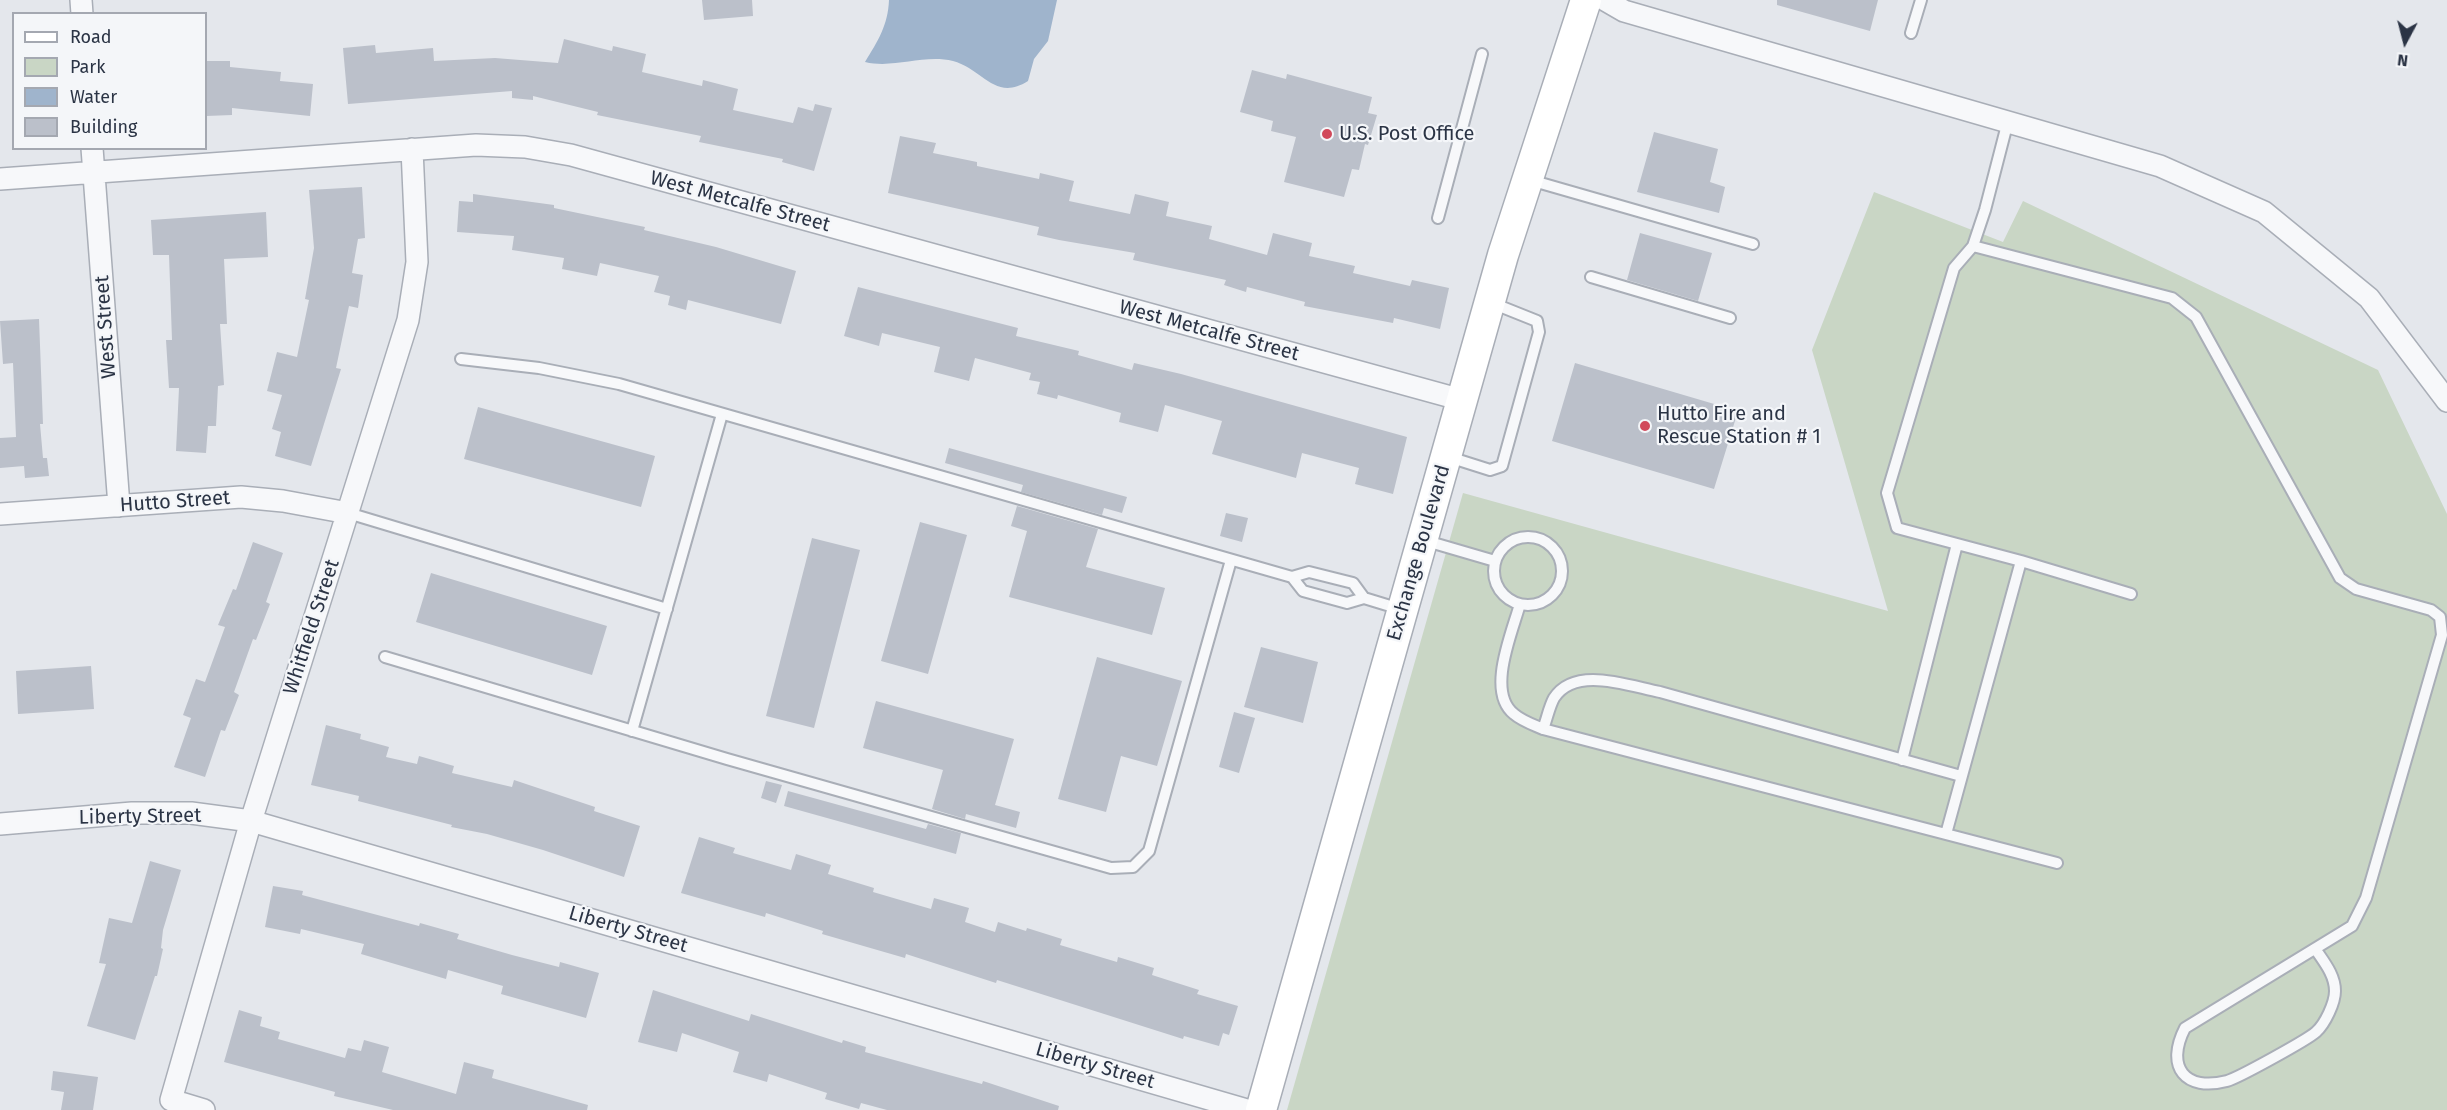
<!DOCTYPE html>
<style>
body{margin:0}
#map{position:relative;width:2447px;height:1110px;overflow:hidden;background:#e4e7ec;font-family:"Fira Sans",sans-serif}
canvas{display:block}
.legend{position:absolute;left:12px;top:12px;width:195px;height:138px;box-sizing:border-box;background:#f4f6f9;border:2px solid #a4a8b1;margin:0;padding:8px 10px;list-style:none;font-size:18px;color:#2b3445}
.legend li{display:flex;align-items:center;gap:12px;height:30px}
.legend b{width:30px;border:2px solid #a4a8b1}
.north{position:absolute;left:2375px;top:12px;width:60px;height:60px;-webkit-text-stroke:4px #f4f6f9;paint-order:stroke;rotate:187deg;font-size:16px;font-weight:700;line-height:24px;text-align:center;color:#2b3445}
.north::after{content:'';display:block;margin:auto;width:21px;height:27px;background:#2b3445;clip-path:polygon(50% 0,100% 100%,50% 72%,0 100%)}
</style>
<div id="map">
<canvas width="2447" height="1110"></canvas>
<ul class="legend">
<li><b style="height:8px;background:#fff"></b>Road</li>
<li><b style="height:16px;background:#c9d6c5"></b>Park</li>
<li><b style="height:16px;background:#9fb4cc"></b>Water</li>
<li><b style="height:16px;background:#bbc0ca"></b>Building</li>
</ul>
<div class="north">N</div>
</div>
<script>
const g = document.querySelector('canvas').getContext('2d');
g.lineJoin = 'round';
function paint(path, color) { g.fillStyle = color; g.fill(path, 'evenodd'); }
function stroke(path, color, width, dash) { g.strokeStyle = color; g.lineWidth = width; g.lineCap = dash ? 'butt' : 'round'; g.setLineDash(dash || []); g.stroke(path); }
function label(font, color, halo, rows, align = 'center') {
  g.font = font + ' "Fira Sans",sans-serif'; g.lineWidth = 4.5; g.setLineDash([]); g.textBaseline = 'middle'; g.strokeStyle = halo; g.fillStyle = color; for (const [text, x, y, turn = 0] of rows) {
    g.save(); g.translate(x, y); g.rotate((+turn || 0) * Math.PI / 180); g.textAlign = isNaN(turn) ? turn : align; if (halo) g.strokeText(text, 0, 0); g.fillText(text, 0, 0); g.restore();
  }
}
const green = new Path2D(`
 M1874,192L2003,242L2023,201L2378,370L2447,514V1110H1287L1463,493L1888,611L1812,350Z`);
const water = new Path2D(`
 M889,0H1057L1048,41L1034,59L1028,81C995,102 983,69 953,61C923,54 894,69 865,62C878,41 888,25 889,0Z`);
const building = new Path2D(`
 M702,0H752L753,16L704,20Z
 M1777,0H1878L1870,31L1777,5Z
 M564,39L612,51L613,46L646,54L642,72L702,86L703,80L738,89L733,110L793,123L798,107L813,111L815,104L832,108L814,171L782,162L783,159L699,142L701,136L597,115L598,112L533,96V100L512,98V91L348,104L343,48L375,45L376,53L433,48L434,61L495,58L558,63Z
 M206,61H230V67L281,72L280,81L313,84L310,116L232,108V115L206,116Z
 M1252,70L1286,79L1287,74L1372,97L1368,113L1377,115L1368,145L1365,144L1359,170L1352,169L1344,197L1284,182L1296,137L1271,131L1273,121L1240,112Z
 M1654,132L1718,149L1710,182L1725,187L1719,213L1637,192Z
 M900,136L936,143L933,153L977,162V166L1039,179L1040,173L1074,181L1069,201L1130,214L1135,194L1169,202L1166,216L1212,226L1209,239L1267,255L1273,233L1312,243L1309,256L1355,266L1353,273L1410,286L1412,280L1449,288L1440,329L1394,318L1393,323L1304,306L1305,302L1247,287L1246,292L1224,285L1226,280L1133,260L1135,253L1059,240L1037,235L1039,227L888,193Z
 M362,187L365,238L358,239L352,273L363,275L358,308L349,306L336,368L341,369L311,466L275,456L281,432L272,429L282,395L267,391L277,352L297,357L309,300L305,299L314,248L309,190Z
 M473,194L554,205V208L645,227L644,230L716,247L796,271L781,324L688,300L686,310L668,305L670,296L654,292L659,276L600,263L597,276L562,269L564,258L512,250L514,236L457,232L459,201L473,202Z
 M266,212L268,257L224,259L227,324H220L224,385L218,386L216,426H208L206,453L176,451L179,388H169L166,340H172L169,255H153L151,220Z
 M1640,233L1712,253L1698,301L1627,280Z
 M858,287L1018,328L1016,336L1079,351L1078,355L1132,370L1134,363L1181,374L1407,437L1393,494L1355,484L1359,468L1302,453L1296,478L1212,454L1222,421L1165,405L1158,432L1119,422L1121,413L1058,395L1057,399L1037,394L1040,382L1029,380L1031,373L975,358L969,381L934,372L940,347L882,333L879,346L844,336Z
 M39,319L43,424H40L43,458H47L49,476L25,478L24,466L0,468V438L16,437L13,363L3,364L0,321Z
 M1575,363L1738,411L1714,489L1552,441Z
 M478,407L655,456L641,507L464,459Z
 M949,448L1127,497L1122,513L1104,508L1102,515L1021,492L1023,485L945,463Z
 M1017,506L1098,529L1086,567L1165,588L1152,635L1009,597L1027,531L1011,526Z
 M1226,513L1248,518L1242,542L1220,536Z
 M920,522L967,535L928,674L881,661Z
 M812,538L860,550L814,728L766,716Z
 M253,542L283,553L266,602L270,604L256,640L253,639L234,692L239,695L225,731L221,730L205,777L174,767L191,718L183,715L196,679L205,682L225,627L218,625L233,589L236,590Z
 M431,573L607,626L592,675L416,622Z
 M1261,647L1318,662L1303,723L1244,707Z
 M1097,657L1182,681L1157,766L1121,756L1106,812L1058,799Z
 M91,666L94,709L18,714L16,671Z
 M876,701L1014,739L995,805L1020,812L1016,828L966,814L965,819L932,809L943,770L863,748Z
 M1234,712L1255,718L1239,773L1219,767Z
 M326,725L361,734L360,739L389,747L386,757L417,764L419,756L454,766L452,773L512,787L514,780L595,807L594,811L640,826L624,877L543,850L487,834L451,827L452,825L358,801L359,796L311,785Z
 M766,781L782,785L776,803L761,798Z
 M788,791L926,829L928,824L961,833L956,854L784,806Z
 M699,837L735,848L733,853L791,870L796,854L831,865L828,874L874,888L873,892L931,909L934,898L969,908L965,922L995,932L998,922L1026,931L1027,928L1062,939L1060,945L1117,962L1118,957L1154,968L1152,975L1199,990L1197,994L1238,1006L1229,1035L1223,1033L1219,1046L1184,1036L1183,1039L997,980L996,983L906,954L905,958L822,934L823,931L766,913L765,917L681,893Z
 M150,861L181,870L163,930L161,948L163,949L157,976H155L135,1040L87,1026L106,964L99,963L109,918L132,923Z
 M273,886L303,891L302,895L419,926L420,923L459,934L457,939L512,955L559,967L560,962L599,973L586,1018L501,994L503,986L448,970L446,979L361,954L364,944L301,929L300,934L265,927Z
 M653,990L749,1021L751,1014L842,1043L843,1040L866,1047L865,1052L982,1084L983,1081L1059,1106L1058,1110H887L861,1103L859,1109L825,1099L827,1093L769,1074L767,1082L733,1072L739,1052L682,1033L677,1052L638,1042Z
 M239,1010L262,1017L260,1026L280,1032L278,1039L345,1058L348,1048L361,1051L364,1040L389,1047L382,1072L456,1094L464,1062L494,1070L492,1078L588,1105L587,1110H393L334,1096L335,1092L224,1062Z
 M53,1071L98,1077L93,1110H61L64,1092L51,1090Z`);
const lane = new Path2D(`
 M1911,33L1921,0
 M1530,180L1753,244
 M1438,218L1482,54
 M1973,246L1985,210L2008,121
 M1591,277L1730,318
 M461,359L539,368L619,384L1292,577L1309,572L1353,583L1364,598
 M1449,457L1490,470L1502,466L1539,332L1537,321L1492,303
 M348,513L667,609
 M1494 571a34 34 0 1 1 68 0a34 34 0 1 1-68 0Z
 M1423,540L1495,561
 M2021,561L1897,528L1887,493L1954,268L1973,246L2172,298L2196,317L2340,578L2356,589L2431,610L2440,617L2442,635L2366,898L2352,926L2185,1028C2165,1067 2185,1092 2227,1081C2238,1078 2307,1040 2316,1032C2325,1024 2335,1003 2335,991C2335,975 2324,962 2316,950
 M1292,577L1303,591L1347,603L1364,598L1400,609
 M1520,604C1512,633 1486,692 1514,714C1522,721 1534,725 1543,729L2057,863
 M385,657L727,759L1111,868L1133,867L1149,851L1231,560
 M1543,729C1547,719 1549,707 1554,698C1575,665 1629,686 1660,692L1961,776
 M632,731L722,414
 M1902,760L1957,544
 M1946,834L2021,561L2131,594`);
const street = new Path2D(`
 M81,0L82,14
 M1605,0L1624,11L2160,166L2264,212L2369,298L2447,401
 M92,148L119,506
 M0,179L476,145L525,147L571,155L1462,400
 M0,514L241,497L283,501L348,513
 M0,824L132,813H191L251,821L1247,1110
 M204,1110L171,1100L251,821L408,320L417,262L412,149`);
const secondary = new Path2D(`
 M1261,1110L1503,255L1586,0`);
const markers = [
 [1327,134,6,"#d1495b"],
 [1645,426,6,"#d1495b"]
];
const poiNames = [
 ["U.S. Post Office",1339,134],
 ["Hutto Fire and",1657,414],
 ["Rescue Station # 1",1657,437]
];
const streetNames = [
 ["West Metcalfe Street",740,202,15],
 ["West Street",106,327,-94],
 ["West Metcalfe Street",1209,331,15],
 ["Hutto Street",175,502,-4],
 ["Exchange Boulevard",1419,553,-74],
 ["Whitfield Street",312,627,-72],
 ["Liberty Street",140,817,-1],
 ["Liberty Street",628,930,16],
 ["Liberty Street",1095,1066,16]
];
paint(green, '#c9d6c5');
paint(water, '#9fb4cc');
paint(building, '#bbc0ca');
stroke(lane, '#a9aeb7', 14);
stroke(street, '#a9aeb7', 24);
stroke(secondary, '#a9aeb7', 33);
stroke(lane, '#f7f8fa', 10);
stroke(street, '#f7f8fa', 21);
stroke(secondary, '#fff', 30);
for (const [x, y, r, color] of markers) { const dot = new Path2D(); dot.arc(x, y, r, 0, 2 * Math.PI); g.fillStyle = color; g.fill(dot); stroke(dot, '#f4f6f9', 2); }
label('20px', '#2b3445', '#f4f6f9', poiNames, 'left');
label('20px', '#2b3445', '#f4f6f9', streetNames);
</script>
